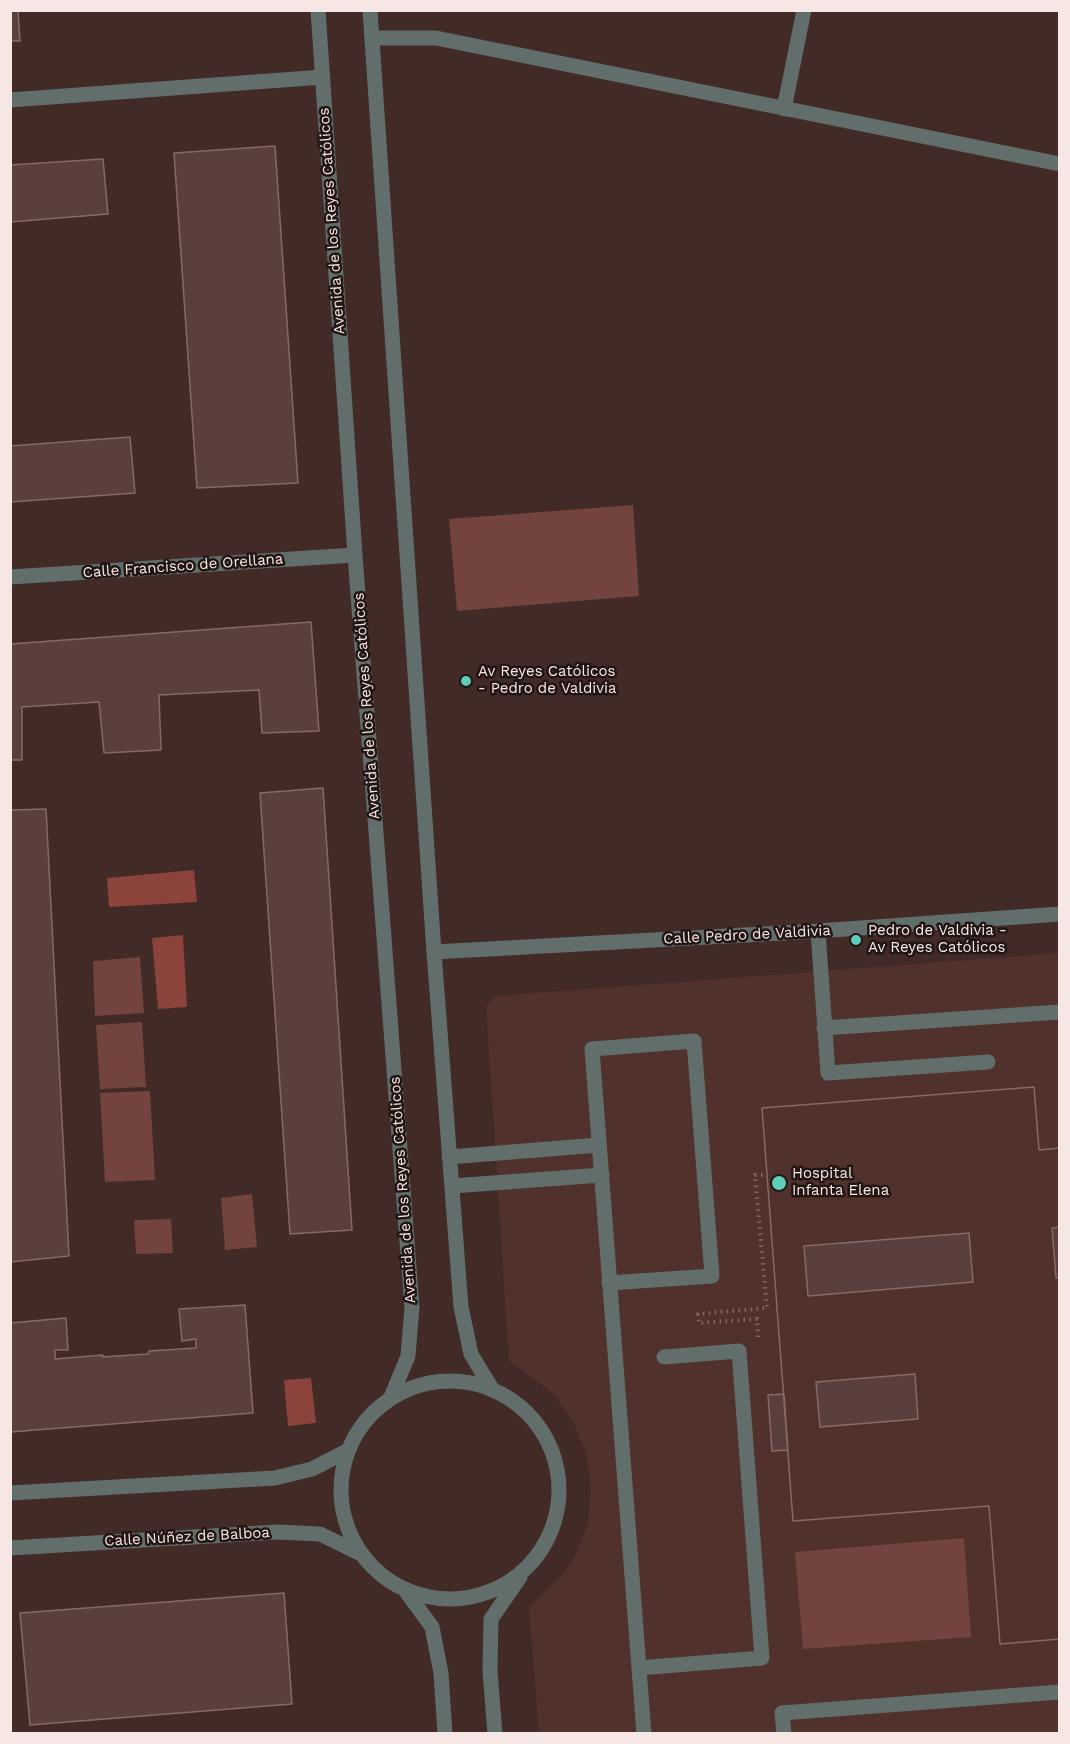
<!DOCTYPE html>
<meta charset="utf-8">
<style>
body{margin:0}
#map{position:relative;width:1070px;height:1744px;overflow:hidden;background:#422a26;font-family:"Work Sans",sans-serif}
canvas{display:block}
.frame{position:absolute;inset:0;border:12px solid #f7e7e4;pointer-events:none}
</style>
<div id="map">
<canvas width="1070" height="1744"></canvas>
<div class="frame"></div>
</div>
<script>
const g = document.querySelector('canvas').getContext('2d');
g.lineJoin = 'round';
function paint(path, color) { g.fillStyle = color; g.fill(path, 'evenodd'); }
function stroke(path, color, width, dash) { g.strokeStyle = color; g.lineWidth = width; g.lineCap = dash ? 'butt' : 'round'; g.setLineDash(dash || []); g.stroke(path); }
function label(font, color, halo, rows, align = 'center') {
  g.font = font + ' "Work Sans",sans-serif'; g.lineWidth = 5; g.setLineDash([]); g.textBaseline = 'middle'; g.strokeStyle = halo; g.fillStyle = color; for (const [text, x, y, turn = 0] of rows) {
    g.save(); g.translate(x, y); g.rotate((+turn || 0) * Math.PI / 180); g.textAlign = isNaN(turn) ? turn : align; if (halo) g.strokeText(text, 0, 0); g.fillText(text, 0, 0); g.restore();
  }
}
const built = new Path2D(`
 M1059,953V1733H539L529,1607L562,1575L575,1556L588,1524L591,1487L586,1453L574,1424L554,1394L509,1361L486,1006L495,996Z`);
const green = new Path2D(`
 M633,505L639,596L457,611L449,519Z
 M140,957L144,1013L95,1016L93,961Z
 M142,1022L146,1087L100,1089L96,1025Z
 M150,1091L155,1180L105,1182L100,1093Z
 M252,1194L257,1247L225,1250L221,1198Z
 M171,1219L173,1253L136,1254L134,1220Z
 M964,1538L971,1637L803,1649L795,1552Z`);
const water = new Path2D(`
 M194,870L197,902L109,907L107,878Z
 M183,935L187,1007L158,1009L152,938Z
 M311,1378L316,1423L288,1426L284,1380Z`);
const building = new Path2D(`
 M10,10H18L20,41H10Z
 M275,146L298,483L197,488L174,153Z
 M103,159L108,214L10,222V165Z
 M130,437L135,493L10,502V446Z
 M311,622L319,731L262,733L259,690L159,695L161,750L104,753L99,702L22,707V760H10V644Z
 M323,788L352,1230L290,1234L260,793Z
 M46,809L69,1256L10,1262V810Z
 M1034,1087L1039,1150L1060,1148V1227L1052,1228L1056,1278H1060V1639L1000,1644L989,1506L793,1521L762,1108ZM969,1233L973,1282L808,1296L804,1246ZM915,1374L918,1419L820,1427L816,1382Z
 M1034,1087L1039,1150L1060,1148V1639L1000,1644L989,1506L793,1521L762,1108Z
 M245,1305L253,1413L10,1432V1323L66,1318L68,1350H55V1359L103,1355L102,1357L148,1354L149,1351L196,1348V1339L182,1341L179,1309Z
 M784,1394L788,1450L772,1451L768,1395Z
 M284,1593L292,1704L30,1725L20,1613Z`);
const path = new Path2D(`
 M758,1337L757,1319L699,1323L698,1314L767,1308L755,1175H767`);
const minor = new Path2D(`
 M318,10L355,555L412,1307L408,1356L391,1397
 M370,10L434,952L461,1307L471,1354L492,1389
 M372,38H436L1060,164
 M10,100L323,77
 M784,109L804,10
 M10,577L355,555
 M818,931L828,1073L988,1062
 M434,952L818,931L1060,914
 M824,1028L1060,1012
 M449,1157L599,1145
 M452,1186L602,1175
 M609,1283L712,1276L694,1041L592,1049L644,1734
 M341 1490a109 109 0 1 1 218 0a109 109 0 1 1-218 0Z
 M10,1493L275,1478L312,1469L347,1451
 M10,1548L278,1532L320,1534L359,1553
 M405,1590L432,1627L441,1673L445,1734
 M639,1668L762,1658L739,1351L664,1357
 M495,1734L490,1671L491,1619L520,1577
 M784,1734L782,1713L1060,1692`);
const markers = [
 [466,681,6,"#5cceba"],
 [856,940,6,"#5cceba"],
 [779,1183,8,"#5cceba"]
];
const streetNames = [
 ["Avenida de los Reyes Católicos",332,221,-94],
 ["Calle Francisco de Orellana",183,566,-4],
 ["Avenida de los Reyes Católicos",367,706,-94],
 ["Calle Pedro de Valdivia",747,935,-3],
 ["Avenida de los Reyes Católicos",403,1190,-94],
 ["Calle Núñez de Balboa",187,1537,-3]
];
const poiNames = [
 ["Av Reyes Católicos",478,672],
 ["- Pedro de Valdivia",478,689],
 ["Pedro de Valdivia -",868,931],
 ["Av Reyes Católicos",868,948],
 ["Hospital",792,1174],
 ["Infanta Elena",792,1191]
];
paint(built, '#51312c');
paint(green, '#72443d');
paint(water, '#8c433b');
paint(building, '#5a403c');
stroke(building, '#866a65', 1.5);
stroke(path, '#7e6965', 4, [1.5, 4.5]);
stroke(minor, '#616e6b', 15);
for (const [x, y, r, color] of markers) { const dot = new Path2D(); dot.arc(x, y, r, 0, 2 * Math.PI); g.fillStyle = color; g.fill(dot); stroke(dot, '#211614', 2); }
label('15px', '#f7e7e4', '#211614', streetNames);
label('15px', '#f7e7e4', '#211614', poiNames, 'left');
</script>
